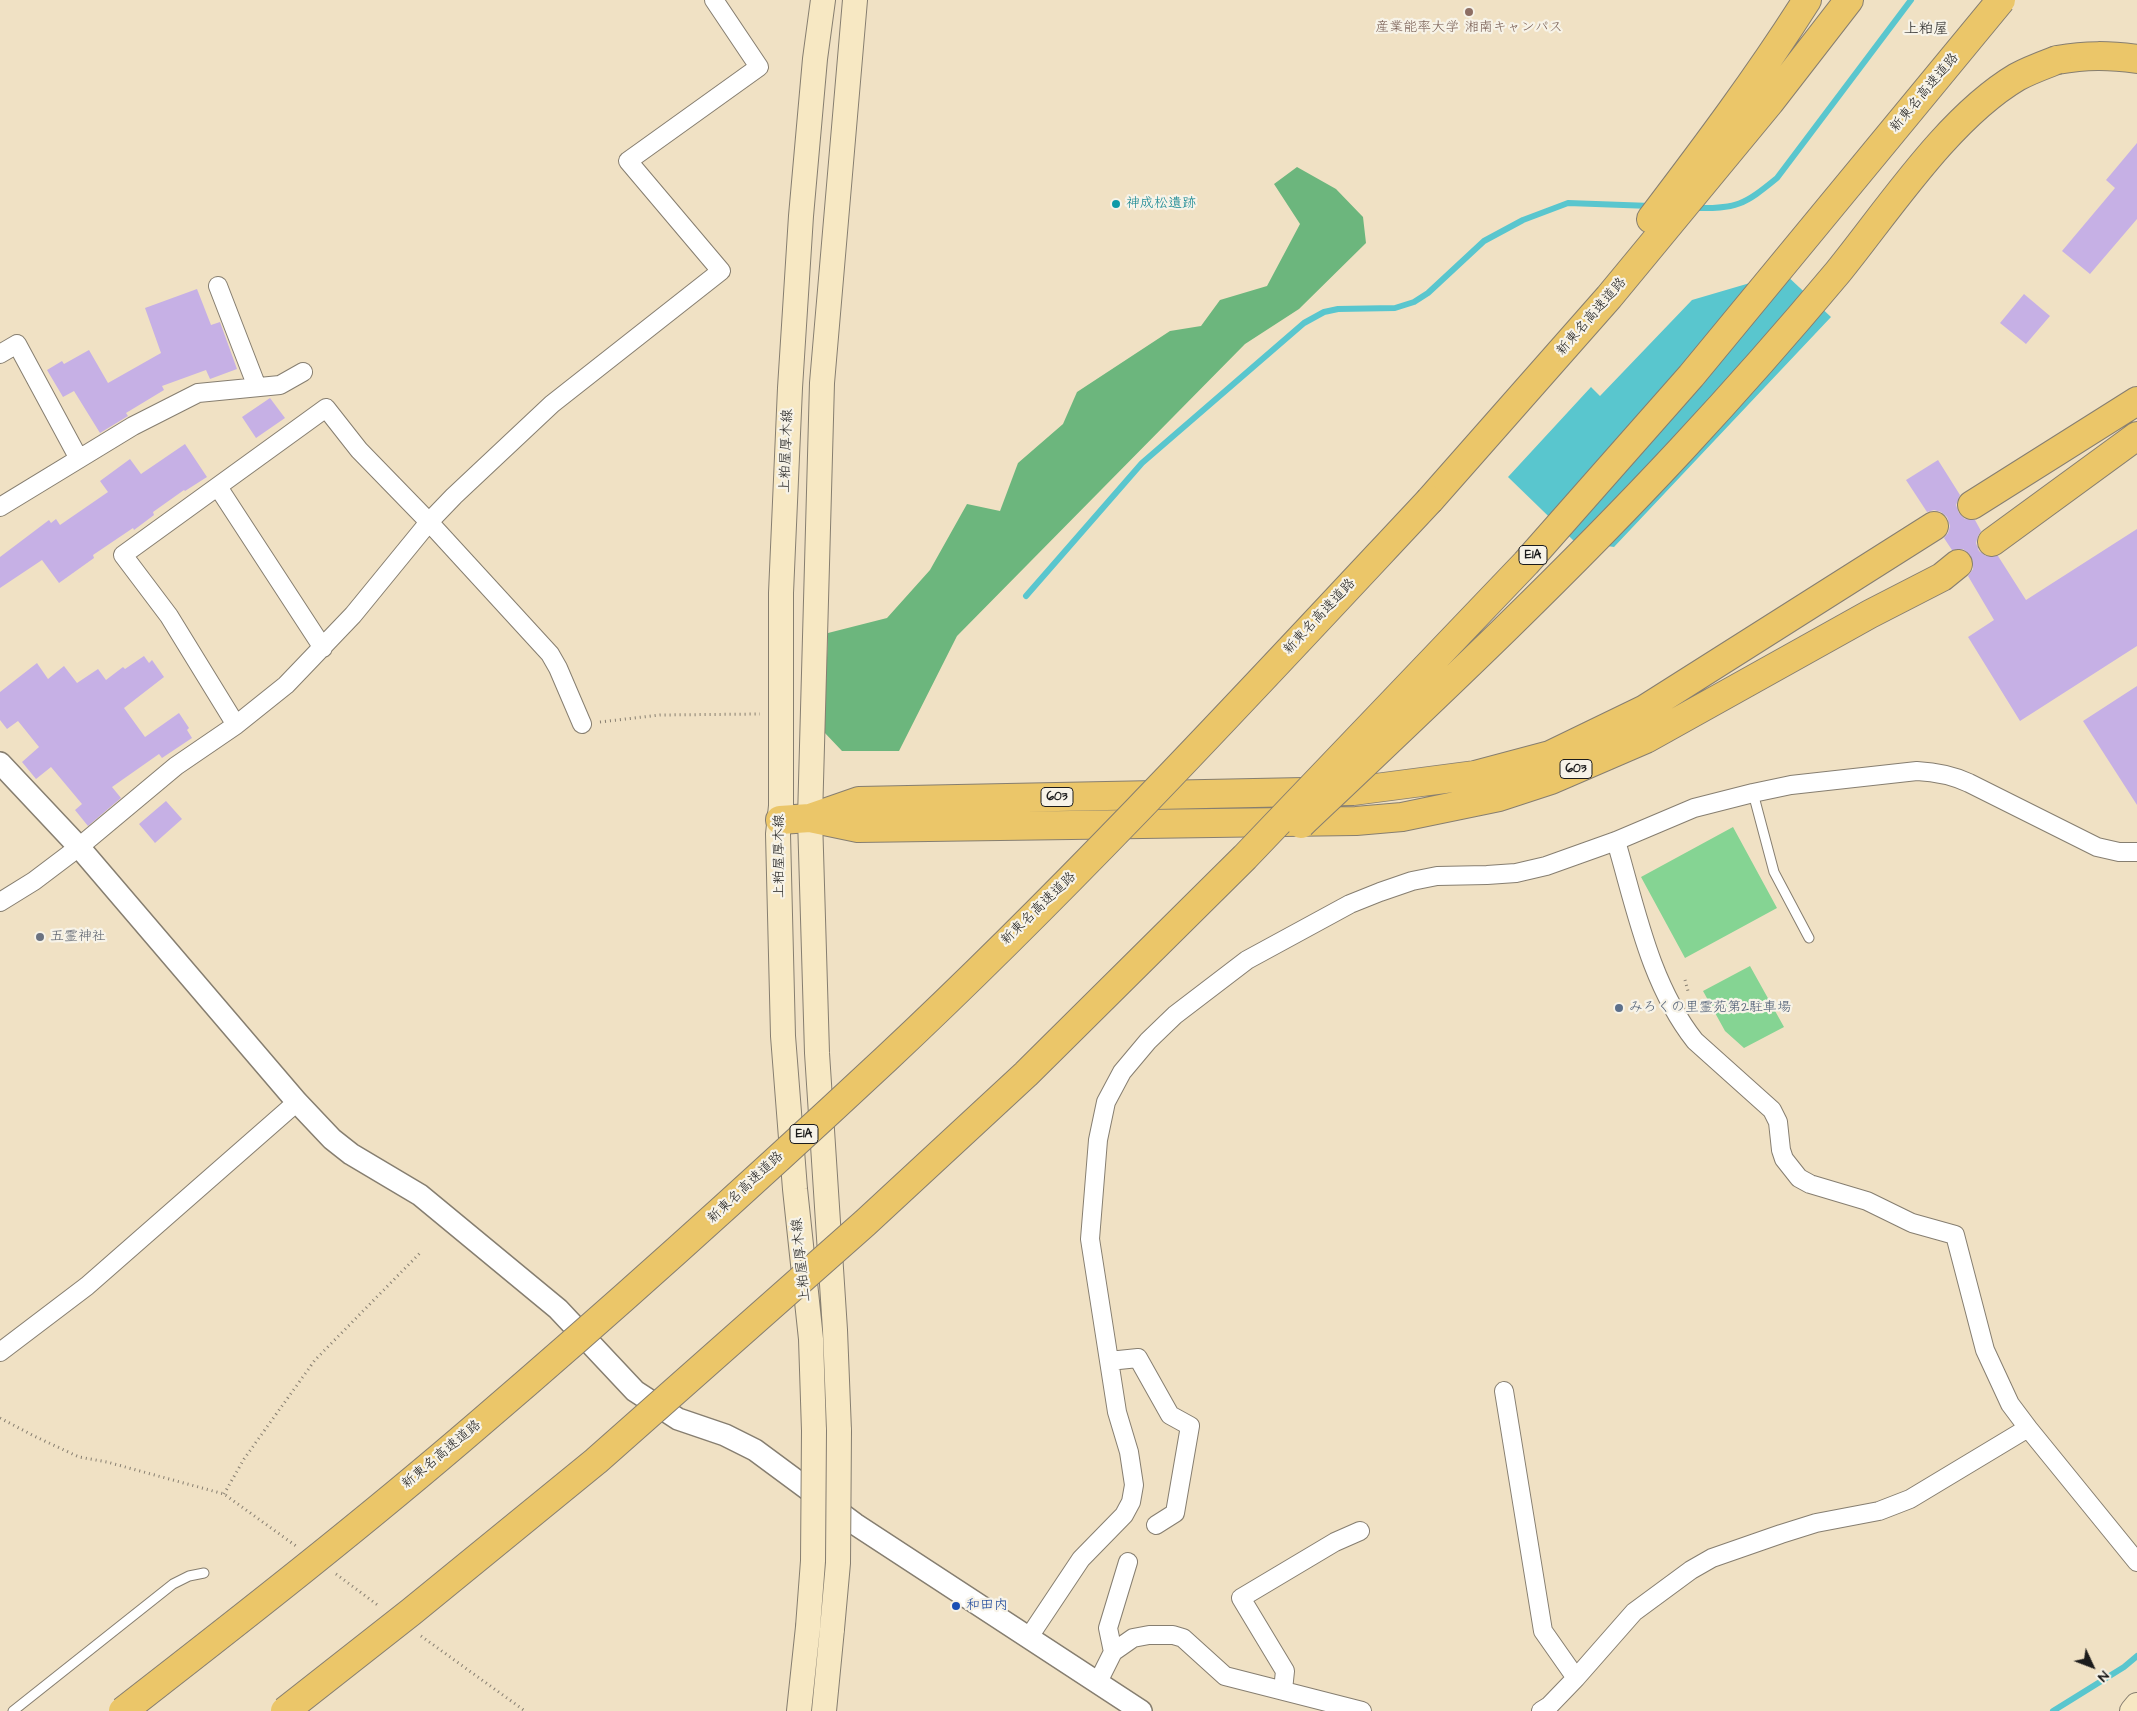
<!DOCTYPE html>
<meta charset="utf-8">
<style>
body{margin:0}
#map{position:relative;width:2137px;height:1711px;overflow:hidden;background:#f0e1c4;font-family:"Architects Daughter",sans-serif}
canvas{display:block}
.north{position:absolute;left:2067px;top:1641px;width:50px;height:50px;-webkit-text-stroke:4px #f7f3e8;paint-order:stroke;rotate:133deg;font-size:14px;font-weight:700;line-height:20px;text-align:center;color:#1c1c1c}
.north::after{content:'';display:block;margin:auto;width:18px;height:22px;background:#1c1c1c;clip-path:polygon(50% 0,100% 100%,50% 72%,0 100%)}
</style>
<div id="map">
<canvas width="2137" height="1711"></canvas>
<div class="north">N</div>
</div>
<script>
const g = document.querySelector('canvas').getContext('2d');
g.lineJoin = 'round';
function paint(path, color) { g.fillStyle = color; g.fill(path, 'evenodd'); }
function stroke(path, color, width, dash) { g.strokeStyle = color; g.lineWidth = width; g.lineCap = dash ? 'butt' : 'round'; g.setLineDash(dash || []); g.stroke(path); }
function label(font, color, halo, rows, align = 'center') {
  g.font = font + ' "Architects Daughter","Klee One",sans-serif'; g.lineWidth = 4.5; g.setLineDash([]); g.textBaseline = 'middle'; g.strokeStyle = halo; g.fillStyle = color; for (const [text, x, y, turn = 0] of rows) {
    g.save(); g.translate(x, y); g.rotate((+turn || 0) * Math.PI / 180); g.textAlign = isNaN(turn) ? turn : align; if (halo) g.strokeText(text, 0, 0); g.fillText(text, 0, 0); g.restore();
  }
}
const green = new Path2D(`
 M1733,827L1777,908L1685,958L1641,877Z
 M1750,966L1784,1027L1744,1048L1725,1031L1703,991Z`);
const forest = new Path2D(`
 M1297,167L1336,189L1363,217L1366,243L1299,309L1245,344L957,636L899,751H842L824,732L828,633L887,618L930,570L967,504L1000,511L1018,463L1063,424L1077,392L1170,331L1201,326L1220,300L1267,286L1300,224L1274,184Z`);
const water = new Path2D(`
 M1784,273L1831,317L1614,547L1574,541L1508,477L1591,387L1600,396L1692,300Z`);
const stream = new Path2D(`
 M1693,208C1737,209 1744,205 1777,178L1911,0
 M1026,596L1142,463L1304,323L1324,312L1338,309L1395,308L1414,302L1428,293L1484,241L1523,220L1568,203L1651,206
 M2053,1711L2124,1667L2137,1656`);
const building = new Path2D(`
 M2137,143V219L2090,274L2062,251L2115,188L2106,180Z
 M197,289L211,325L220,322L237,369L210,379L206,370L162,386L164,390L126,413L128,416L100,433L74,391L63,397L47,370L62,361L64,364L89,350L108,383L161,353L145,308Z
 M2024,294L2050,316L2026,344L2000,323Z
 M270,398L285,418L256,438L242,417Z
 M185,444L207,477L185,491L184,490L153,512L154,515L134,530L133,528L93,555L94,558L59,583L42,560L0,588V557L49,520L51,523L56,519L60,525L108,492L100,481L130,459L141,474Z
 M1938,460L1960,495L1956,505L1959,513L1965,519L1975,520L1981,531L1978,536L1976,543L1979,551L1986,556H1998L2026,600L2137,529V646L2020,721L1968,637L1994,620L1968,576L1973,569V561L1970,555L1963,549L1952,550L1944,538L1948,533L1950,526L1947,517L1941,512L1934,510L1927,512L1906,480Z
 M144,656L149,663L152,660L164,677L124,708L145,737L179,713L189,728L187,730L192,738L162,758L159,754L112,787L121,798L88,826L75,810L82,804L51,767L36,779L22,762L39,747L18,721L7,729L0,720V692L37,663L48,679L64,666L77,683L98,669L106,680L123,667L125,669Z
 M2137,686V805L2083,721Z
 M166,801L182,819L155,843L139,824Z`);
const path = new Path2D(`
 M600,722L660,715L760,714
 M1685,980L1688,991
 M0,1418L34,1436L79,1457L107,1462L224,1494L296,1546
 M224,1494L244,1459L315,1360L421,1252
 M336,1574L379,1606
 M421,1636L525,1711`);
const service = new Path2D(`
 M1753,793L1774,872L1809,938
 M13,1711L173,1584L189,1576L204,1573`);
const minor = new Path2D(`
 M218,286L257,387
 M0,354L17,344L79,459
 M218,487L323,648
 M0,507L133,426L198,393L280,385L303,372
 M236,725L169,616L123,555L326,408L359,450L429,522L550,654L558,668L582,724
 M1616,841C1636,909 1650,984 1695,1041L1772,1110L1778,1122L1781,1150L1784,1159L1799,1178L1810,1184L1867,1201L1912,1223L1955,1235L1985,1350L2010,1404L2028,1428L2137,1562
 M0,902L34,881L79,847L176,766L236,725L286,685L353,615L429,522L454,496L552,404L721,271L628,161L759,67L714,0
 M0,1352L87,1286L297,1102
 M1109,1361L1138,1358L1170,1415L1190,1426L1175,1513L1156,1525
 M1504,1391L1543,1631L1576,1678
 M1029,1637L1081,1559L1124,1515L1131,1502L1134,1485L1129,1452L1117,1412L1090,1239L1098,1140L1106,1102L1122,1072L1148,1041L1175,1015L1247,960L1350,904L1380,892L1412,881L1437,876L1487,875L1516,873L1546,866L1616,841L1694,808L1753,793L1791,785L1917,771C1936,772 1952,775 1969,783L2097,847L2119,852H2137
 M1113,1652L1108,1628L1128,1562
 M1098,1682L1113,1652L1133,1638L1149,1635H1173L1183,1638L1225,1676L1362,1711
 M1283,1690L1285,1671L1241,1598L1335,1542L1360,1531
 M1541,1711L1549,1706L1576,1678L1634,1612L1691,1570L1712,1558L1781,1534L1816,1523L1879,1511L1910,1499L2028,1428`);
const tertiary = new Path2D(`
 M0,763L79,847L297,1102L332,1139L351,1154L420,1195L558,1309L635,1391L678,1419L725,1435L755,1450L855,1524L1141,1711`);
const secondary = new Path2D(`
 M814,1431L811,1339L795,1189L783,1036L778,834L781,806V593L790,388L801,216L815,59L823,0
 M839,1431L835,1330L817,1053L810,818L822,383L855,0
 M799,1711L808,1627
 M824,1711L832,1629
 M2132,1711L2137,1705`);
const motorway = new Path2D(`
 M2057,60C2087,55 2108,55 2137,59
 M1651,219C1705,148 1759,76 1807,0
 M1430,500L1609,297L1770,102L1849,0
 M1972,505L2137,401
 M1992,542L2137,436
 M810,818L859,801L1353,791L1475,775L1550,755L1645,709L1934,526
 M780,820L810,818L858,828L1356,821L1402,817L1499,797L1551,780L1646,739L1870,614L1942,577L1958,564`);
const secondaryBridge = new Path2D(`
 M808,1627L813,1561L814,1431
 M832,1629L838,1563L839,1431`);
const motorwayBridge = new Path2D(`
 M1301,824C1430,702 1559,581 1680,451C1734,393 1787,333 1838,272C1889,209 1948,118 2017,77C2030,70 2044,65 2057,60
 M123,1711C244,1617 364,1523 479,1424C618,1305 753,1183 886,1059C1076,881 1253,689 1430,500
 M285,1711L411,1612L596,1461L865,1223L1026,1074L1245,857L1526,563L1691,376L2001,0`);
const markers = [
 [1469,12,5,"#8d6e63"],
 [1116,204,5,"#0f9aa8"],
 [40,937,5,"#6b7280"],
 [1619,1008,5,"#5c6f8a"],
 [956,1606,5,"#1a4fb4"]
];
const shields = [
 [1533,555,28],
 [1576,769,32],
 [1057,797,32],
 [804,1134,28]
];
const shieldNames = [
 ["E1A",1533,555],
 ["603",1576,769],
 ["603",1057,797],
 ["E1A",804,1134]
];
const educationNames = [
 ["産業能率大学 湘南キャンパス",1469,28]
];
const streetNames = [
 ["新東名高速道路",1925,93,-50],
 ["新東名高速道路",1592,317,-49],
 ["上粕屋厚木線",787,451,-88],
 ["新東名高速道路",1320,617,-47],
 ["上粕屋厚木線",780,856,-90],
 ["新東名高速道路",1039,909,-44],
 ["新東名高速道路",746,1188,-43],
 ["上粕屋厚木線",802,1260,-96],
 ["新東名高速道路",442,1455,-40]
];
const cultureNames = [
 ["神成松遺跡",1126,204]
];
const worshipNames = [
 ["五霊神社",50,937]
];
const serviceNames = [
 ["みろくの里霊苑第2駐車場",1629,1008]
];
const transitNames = [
 ["和田内",966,1606]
];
const neighbourhoodNames = [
 ["上粕屋",1926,30]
];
paint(green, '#85d493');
paint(forest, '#6cb67d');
paint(water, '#59c6ce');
stroke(stream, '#59c6ce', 6);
paint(building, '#c6b0e5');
stroke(service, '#867e70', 11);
stroke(minor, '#867e70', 20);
stroke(tertiary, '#867e70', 24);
stroke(secondary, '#867e70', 26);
stroke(motorway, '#867e70', 30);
stroke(path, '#867e70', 3, [1, 4]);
stroke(service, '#fff', 9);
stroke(minor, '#fff', 18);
stroke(tertiary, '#fff', 21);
stroke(secondary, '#f7e8c3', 24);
stroke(motorway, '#ebc669', 28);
stroke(secondaryBridge, '#867e70', 26, []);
stroke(motorwayBridge, '#867e70', 30, []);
stroke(secondaryBridge, '#f7e8c3', 24);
stroke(motorwayBridge, '#ebc669', 28);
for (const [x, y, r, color] of markers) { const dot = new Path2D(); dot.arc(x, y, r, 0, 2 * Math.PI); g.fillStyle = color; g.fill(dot); stroke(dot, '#f7f3e8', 2); }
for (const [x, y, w] of shields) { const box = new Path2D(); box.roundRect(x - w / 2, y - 9.5, w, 19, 4); g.fillStyle = '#f7f3e8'; g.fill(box); stroke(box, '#1c1c1c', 1); }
label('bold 12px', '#1c1c1c', null, shieldNames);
label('14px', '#785e54', '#f7f3e8', educationNames);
label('14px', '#1c1c1c', '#f7f3e8', streetNames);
label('14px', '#0d838f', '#f7f3e8', cultureNames, 'left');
label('14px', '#5b616d', '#f7f3e8', worshipNames, 'left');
label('14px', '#4e5e75', '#f7f3e8', serviceNames, 'left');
label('14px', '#164399', '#f7f3e8', transitNames, 'left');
label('15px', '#1c1c1c', '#f7f3e8', neighbourhoodNames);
</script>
